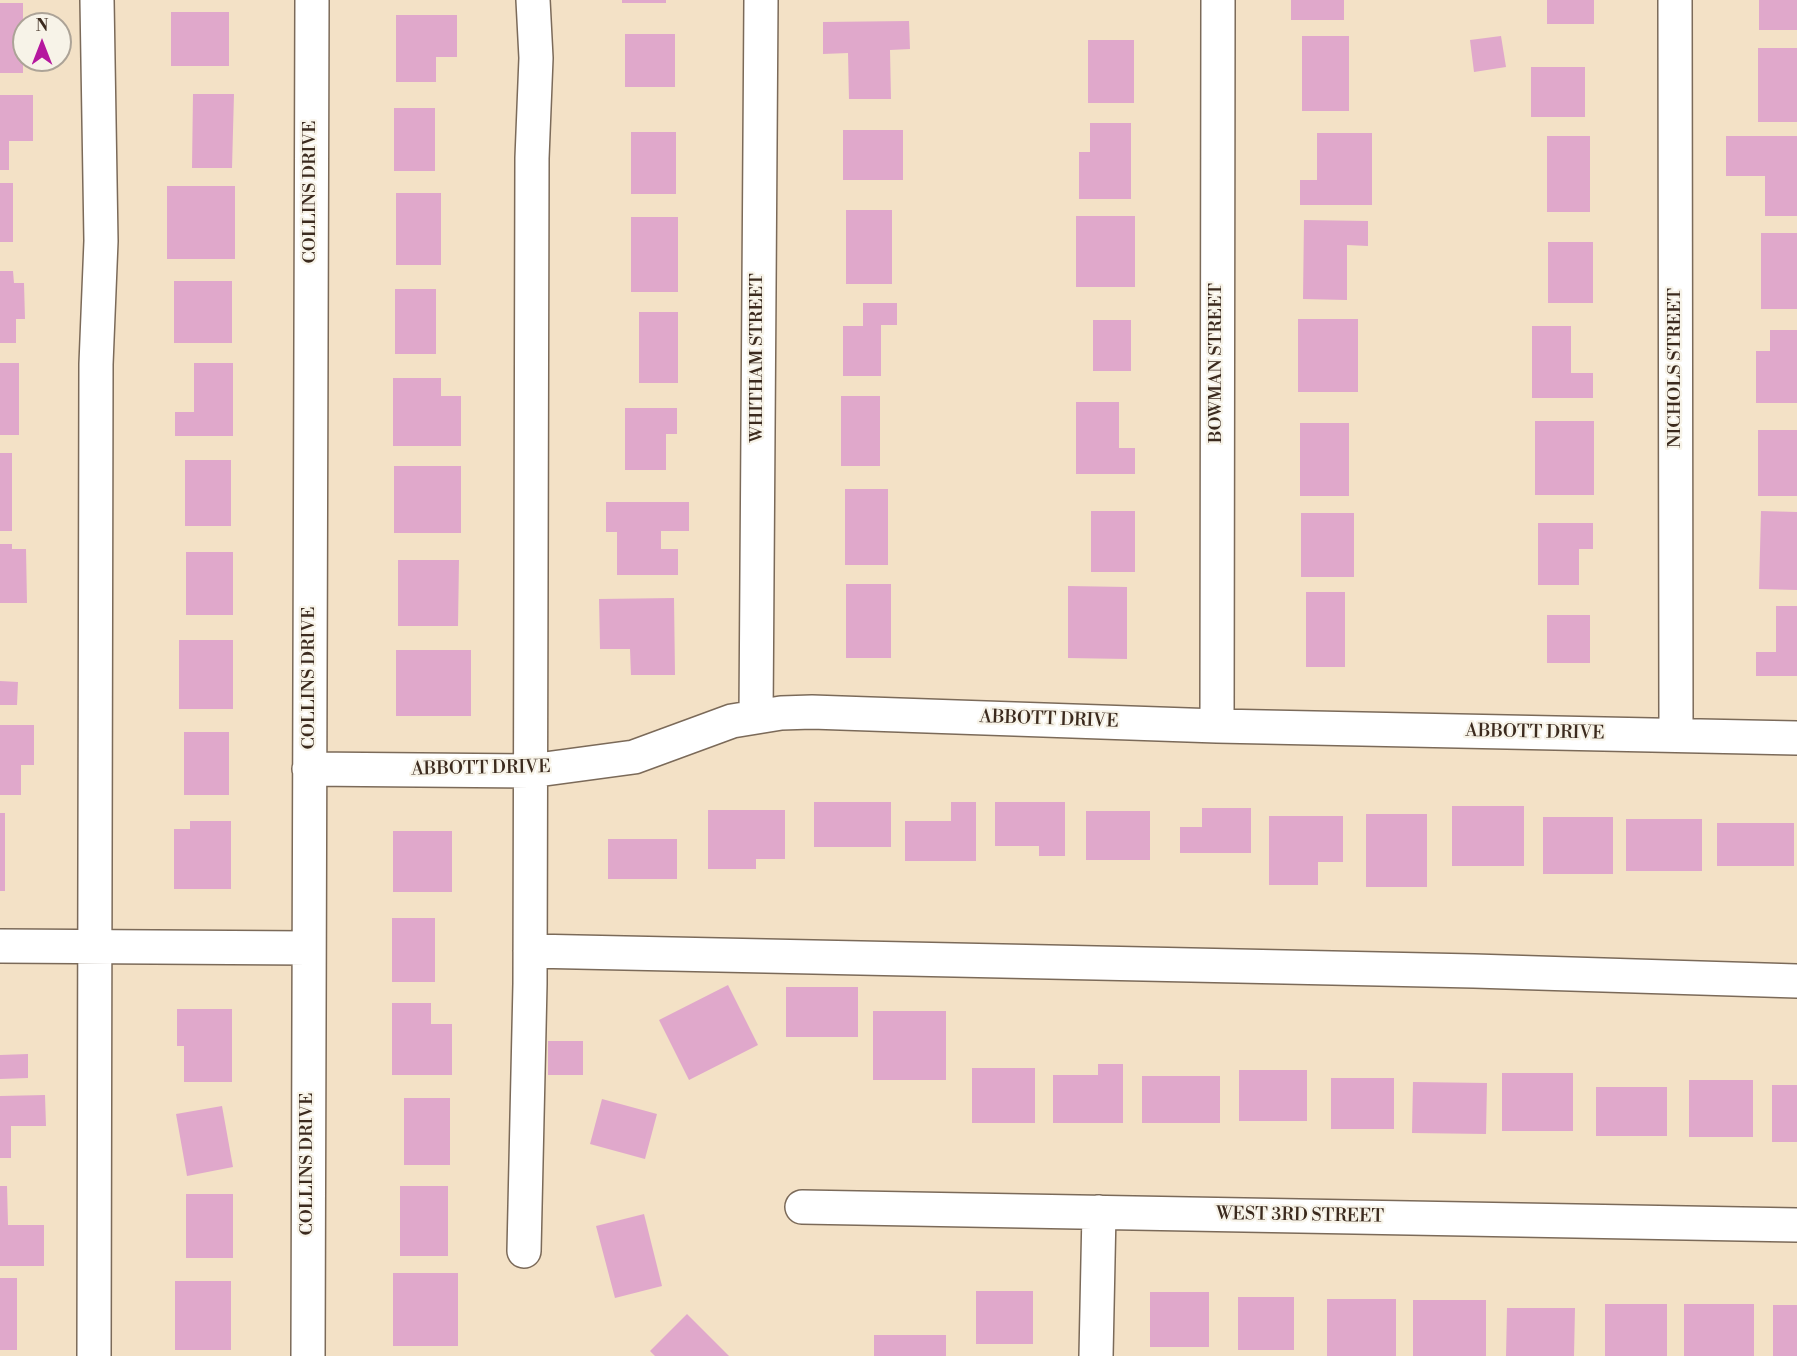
<!DOCTYPE html>
<style>
body{margin:0}
#map{position:relative;width:1797px;height:1356px;overflow:hidden;background:#f3e1c6;font-family:"Libre Bodoni",serif}
canvas{display:block}
.north{position:absolute;left:12px;top:12px;width:60px;height:60px;box-sizing:border-box;background:#f7f3e8;border:2px solid #aca397;border-radius:50%;rotate:0deg;font-size:16px;font-weight:700;line-height:24px;text-align:center;color:#3b2a1e}
.north::after{content:'';display:block;margin:auto;width:21px;height:27px;background:#b5179e;clip-path:polygon(50% 0,100% 100%,50% 72%,0 100%)}
</style>
<div id="map">
<canvas width="1797" height="1356"></canvas>
<div class="north">N</div>
</div>
<script>
const g = document.querySelector('canvas').getContext('2d');
g.lineJoin = 'round';
function paint(path, color) { g.fillStyle = color; g.fill(path, 'evenodd'); }
function stroke(path, color, width, dash) { g.strokeStyle = color; g.lineWidth = width; g.lineCap = dash ? 'butt' : 'round'; g.setLineDash(dash || []); g.stroke(path); }
function label(font, color, halo, rows, align = 'center') {
  g.font = font + ' "Libre Bodoni",serif'; g.lineWidth = 4.5; g.setLineDash([]); g.textBaseline = 'middle'; g.strokeStyle = halo; g.fillStyle = color; for (const [text, x, y, turn = 0] of rows) {
    g.save(); g.translate(x, y); g.rotate((+turn || 0) * Math.PI / 180); g.textAlign = isNaN(turn) ? turn : align; if (halo) g.strokeText(text, 0, 0); g.fillText(text, 0, 0); g.restore();
  }
}
const building = new Path2D(`
 M622,0H666V3H622Z
 M1291,0H1344V20H1291Z
 M1547,0H1594V24H1547Z
 M1759,0H1797V30H1759Z
 M0,3H23V73H0Z
 M171,12H229V66H171Z
 M396,15H457V57H436V82H396Z
 M909,21L910,49L890,50L891,99H849L848,53L823,54V22Z
 M625,34H675V87H625Z
 M1302,36H1349V111H1302Z
 M1501,36L1506,67L1474,72L1470,40Z
 M1088,40H1134V103H1088Z
 M1758,48H1797V122H1758Z
 M1531,67H1585V117H1531Z
 M193,94H234L232,168H192Z
 M0,95H33V141H9V170H0Z
 M394,108H435V171H394Z
 M1090,123H1131V199H1079V152H1090Z
 M843,130H903V180H843Z
 M631,132H676V194H631Z
 M1317,133H1372V205H1300V180H1317Z
 M1547,136H1590V212H1547Z
 M1726,136H1797V216H1765V176H1726Z
 M0,183H13V242H0Z
 M167,186H235V259H167Z
 M396,193H441V265H396Z
 M846,210H892V284H846Z
 M1076,216H1135V287H1076Z
 M631,217H678V292H631Z
 M1304,220L1368,221V246L1347,245V300L1303,299Z
 M1761,233H1797V309H1761Z
 M1548,242H1593V303H1548Z
 M0,271H13L14,283H24L25,319H16V343H0Z
 M174,281H232V343H174Z
 M395,289H436V354H395Z
 M863,303H897V325H881V376H843V326H863Z
 M639,312H678V383H639Z
 M1298,319H1358V392H1298Z
 M1093,320H1131V371H1093Z
 M1532,326H1571V373H1593V398H1532Z
 M1770,330H1797V403H1756V351H1770Z
 M0,363H19V435H0Z
 M194,363H233V436H175V412H194Z
 M393,378H441V396H461V446H393Z
 M841,396H880V466H841Z
 M1076,402H1119V448H1135V474H1076Z
 M625,408H677V434H666V470H625Z
 M1535,421H1594V495H1535Z
 M1300,423H1349V496H1300Z
 M1758,430H1797V496H1758Z
 M0,453H12V531H0Z
 M185,460H231V526H185Z
 M394,466H461V533H394Z
 M845,489H888V565H845Z
 M606,502H689V531H661V549H678V575H617V532H606Z
 M1091,511H1135V572H1091Z
 M1761,511L1797,512V590L1759,589Z
 M1301,513H1354V577H1301Z
 M1538,523H1593V549H1579V585H1538Z
 M0,544H12V549H26L27,603H0Z
 M186,552H233V615H186Z
 M398,560H459L458,626H398Z
 M846,584H891V658H846Z
 M1068,586L1127,587V659L1068,658Z
 M1306,592H1345V667H1306Z
 M674,598L675,675H631L630,649H600L599,599Z
 M1776,606H1797V676H1756V652H1776Z
 M1547,615H1590V663H1547Z
 M179,640H233V709H179Z
 M396,650H471V716H396Z
 M0,681L18,682L17,705H0Z
 M0,725H34V765H21V795H0Z
 M184,732H229V795H184Z
 M814,802H891V847H814Z
 M951,802H976V861H905V821H951Z
 M995,802H1065V856H1039V846H995Z
 M1452,806H1524V866H1452Z
 M1202,808H1251V853H1180V827H1202Z
 M708,810H785V859H756V869H708Z
 M1086,811H1150V860H1086Z
 M0,813H5V891H0Z
 M1366,814H1427V887H1366Z
 M1269,816H1343V862H1318V885H1269Z
 M1543,817H1613V874H1543Z
 M1626,819H1702V871H1626Z
 M190,821H231V889H174V829H190Z
 M1717,823H1794V866H1717Z
 M393,831H452V892H393Z
 M608,839H677V879H608Z
 M392,918H435V982H392Z
 M728,985L758,1045L689,1080L659,1020Z
 M786,987H858V1037H786Z
 M392,1003H431V1024H452V1075H392Z
 M177,1009H232V1082H184V1046H177Z
 M873,1011H946V1080H873Z
 M548,1041H583V1075H548Z
 M28,1054V1078L0,1079V1055Z
 M1098,1064H1123V1123H1053V1075H1098Z
 M972,1068H1035V1123H972Z
 M1239,1070H1307V1121H1239Z
 M1502,1073H1573V1131H1502Z
 M1142,1076H1220V1123H1142Z
 M1331,1078H1394V1129H1331Z
 M1689,1080H1753V1137H1689Z
 M1413,1082L1487,1083L1486,1134L1412,1133Z
 M1772,1085H1797V1142H1772Z
 M1596,1087H1667V1136H1596Z
 M45,1095L46,1126H11V1158H0V1096Z
 M404,1098H450V1165H404Z
 M602,1099L657,1114L645,1159L590,1144Z
 M222,1106L233,1167L187,1176L176,1114Z
 M0,1186H7L8,1225H44V1266H0Z
 M400,1186H448V1256H400Z
 M186,1194H233V1258H186Z
 M644,1214L662,1286L615,1298L596,1226Z
 M393,1273H458V1346H393Z
 M0,1278H17V1350H0Z
 M175,1281H231V1350H175Z
 M976,1291H1033V1344H976Z
 M1150,1292H1209V1347H1150Z
 M1238,1297H1294V1350H1238Z
 M1327,1299H1396V1356H1327Z
 M1413,1300H1486V1356H1413Z
 M1605,1304H1667V1356H1605Z
 M1684,1304H1754V1356H1684Z
 M1773,1305H1797V1356H1773Z
 M1507,1308H1575L1574,1356H1506Z
 M687,1314L729,1356H655L650,1351Z
 M874,1335H946V1356H874Z`);
const minor = new Path2D(`
 M1675,0L1676,735
 M756,716L761,0
 M1217,726L1218,0
 M309,769L530,771L634,757L732,721L781,713L812,712L1217,726L1797,738
 M0,946L308,948
 M530,951L1474,971L1797,981
 M802,1207L1797,1225
 M524,1251L530,984L532,158L536,58L533,0
 M94,1356L96,364L101,241L97,0
 M308,1356L312,0
 M1096,1356L1099,1212`);
const streetNames = [
 ["COLLINS DRIVE",311,192,-90],
 ["WHITHAM STREET",758,358,-90],
 ["BOWMAN STREET",1217,363,-90],
 ["NICHOLS STREET",1676,368,-90],
 ["COLLINS DRIVE",310,678,-90],
 ["ABBOTT DRIVE",1049,720,2],
 ["ABBOTT DRIVE",1535,733,1],
 ["ABBOTT DRIVE",481,769,-1],
 ["COLLINS DRIVE",308,1164,-90],
 ["WEST 3RD STREET",1300,1216,1]
];
paint(building, '#e0a8cb');
stroke(minor, '#7b6a59', 36);
stroke(minor, '#fff', 33);
label('18px', '#3b2a1e', '#f7f3e8', streetNames);
</script>
